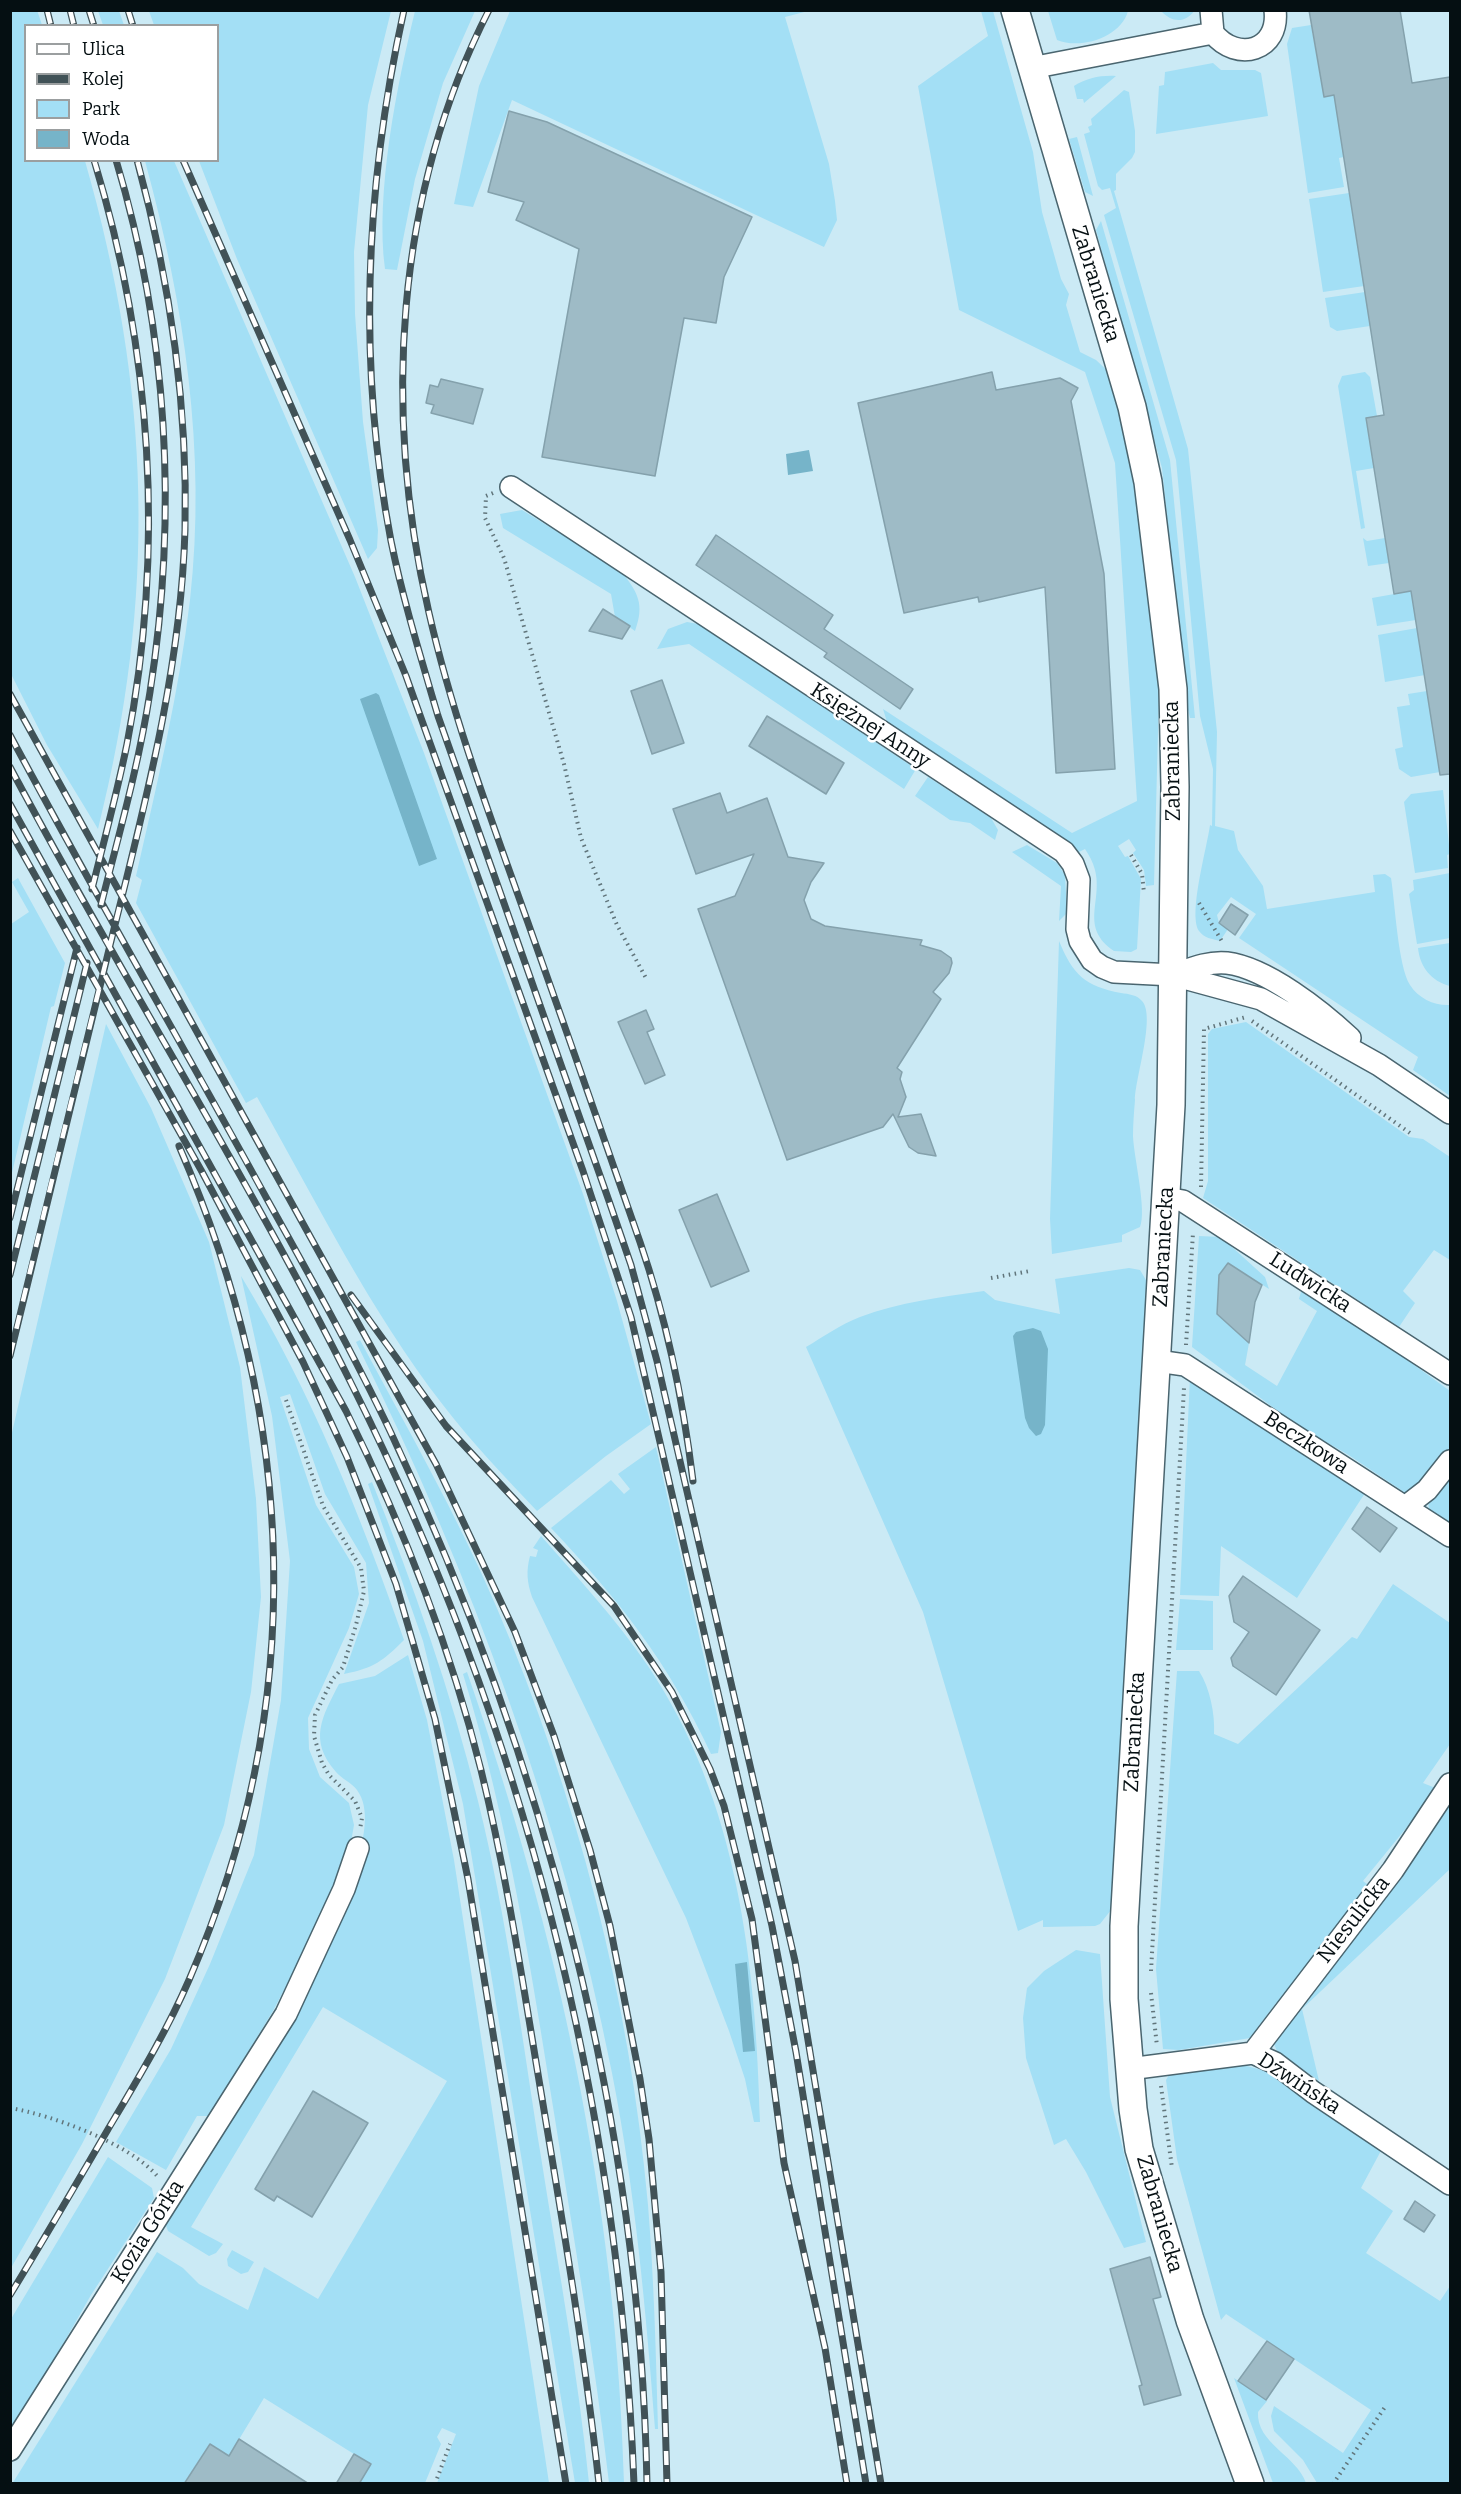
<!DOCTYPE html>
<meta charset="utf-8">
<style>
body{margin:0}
#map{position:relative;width:1461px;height:2494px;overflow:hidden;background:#cbeaf5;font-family:Bitter,serif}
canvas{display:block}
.frame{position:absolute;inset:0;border:12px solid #050f12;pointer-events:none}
.legend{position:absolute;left:24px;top:24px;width:195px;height:138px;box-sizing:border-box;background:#fff;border:2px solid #9b9fa0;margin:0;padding:8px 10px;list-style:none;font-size:18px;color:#050f12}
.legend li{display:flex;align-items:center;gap:12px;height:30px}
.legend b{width:30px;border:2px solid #9b9fa0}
</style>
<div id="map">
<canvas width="1461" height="2494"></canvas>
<div class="frame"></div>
<ul class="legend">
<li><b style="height:8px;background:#fff"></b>Ulica</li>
<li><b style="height:8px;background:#415257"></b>Kolej</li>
<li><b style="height:16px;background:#a3dff5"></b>Park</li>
<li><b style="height:16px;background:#76b4c9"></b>Woda</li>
</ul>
</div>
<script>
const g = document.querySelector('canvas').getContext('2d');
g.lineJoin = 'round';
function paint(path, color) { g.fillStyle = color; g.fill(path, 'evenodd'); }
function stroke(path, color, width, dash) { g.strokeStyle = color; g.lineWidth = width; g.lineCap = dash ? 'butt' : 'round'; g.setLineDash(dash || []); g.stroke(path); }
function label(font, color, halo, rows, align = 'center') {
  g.font = font + ' Bitter,serif'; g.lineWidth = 5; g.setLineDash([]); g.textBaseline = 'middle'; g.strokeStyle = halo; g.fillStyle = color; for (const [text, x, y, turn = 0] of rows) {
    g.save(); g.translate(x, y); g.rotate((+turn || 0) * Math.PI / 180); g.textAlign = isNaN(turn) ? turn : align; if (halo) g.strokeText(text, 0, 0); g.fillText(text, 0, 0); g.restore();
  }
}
const green = new Path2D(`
 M37,10L42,25L26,26V160L85,161C151,391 157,596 98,829L47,745L11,674L10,11Z
 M98,11H119L124,25H103Z
 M149,11H391L368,105L354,252L355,314L363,422L378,530L377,548L368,559L237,259L199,161L218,160V26L154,25Z
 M415,11H475L443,83L415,179L397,270L385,269C375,193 397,85 415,11Z
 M510,11H808L785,17L829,164L835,201L837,220L824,247L512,100L473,207L454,204L479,86Z
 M981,11H993L1033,152L1042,212L1061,279L1069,294L1066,305L1080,352L1096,360L1112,375L1137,484L1159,694L1154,885L1146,886L1144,870L1133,853L1136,850L1129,839L1118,846L1125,857L1128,856L1141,879L1137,949L1131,952L1114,951C1079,927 1103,902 1095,870C1093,862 1089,855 1085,849L1079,852L1064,839L888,725L883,709L1072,833L1137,801L1115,463L1085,372L959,310L918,86L988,36Z
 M1048,11V10L1128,11C1121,37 1081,50 1057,40Z
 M1161,11H1194C1185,24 1171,22 1161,11Z
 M1311,25L1324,97L1335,95L1344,157L1339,158L1344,187L1308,193L1287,44L1292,28Z
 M1213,63L1221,70H1255L1261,73L1268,116L1156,134L1159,86L1164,85L1165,72Z
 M1116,76L1084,103L1083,99H1077L1074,86C1086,78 1102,75 1116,76Z
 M1124,90L1129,92L1135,131V152L1132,158L1116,174V190L1114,191L1188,449L1217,732L1215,826L1234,831L1238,850L1263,886L1267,909L1375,892L1373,875L1385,874L1391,878C1395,903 1398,966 1410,985C1419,999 1435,1006 1450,1005V1096L1413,1070L1418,1057L1239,938L1256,914L1231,897L1217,915L1219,923L1228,929L1220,941C1212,939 1204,938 1199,931C1188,914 1207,848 1210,825L1212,826L1213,769L1200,716L1176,460L1104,215L1116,208L1110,188L1102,190L1098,186L1084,134L1090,132L1088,127L1092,125L1091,119Z
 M1077,137L1093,196L1085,192L1069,139Z
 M145,161H174L355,577L424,753L583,1194L617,1301L651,1424L606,1456L537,1511C505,1477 472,1443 443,1405C370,1311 316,1201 257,1097L246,1103L136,903L142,880L136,876C157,784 179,693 190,600C207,452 184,303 145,161Z
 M1349,193L1364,286L1323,292L1309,199Z
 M1101,221L1170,460L1195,718H1190L1186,702L1162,468L1096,230Z
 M1365,292L1370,326L1337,331L1330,327L1325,298Z
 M1365,372L1370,377L1377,416L1366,419L1374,468L1356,471L1365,528L1361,529L1338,386L1342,376Z
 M522,510L620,570C638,592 645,604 635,631L615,617L611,594L503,528L500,514Z
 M1363,538L1367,541L1385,538L1389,563L1368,566Z
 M1411,591L1416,620L1377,626L1372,598Z
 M687,622L698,624L916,769L904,789L689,644L657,649L668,629Z
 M1417,628L1425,675L1385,682L1378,635Z
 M1427,691L1440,772L1411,777L1399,769L1395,749L1403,747L1397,707L1410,705L1408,694Z
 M928,777L991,818L998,830L995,840L970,823L950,820L915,796Z
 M1443,790L1450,854L1447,855L1448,868L1415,873L1404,802L1411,794Z
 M1027,845L1057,863L1065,875L1067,913L1059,921L1061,886L1012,852Z
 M1450,873V938L1417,944L1409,894L1414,890L1413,880Z
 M18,878L65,963L54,1006L51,1007L11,1177V924L29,912L12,882Z
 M1059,941C1073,975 1085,986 1121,993C1129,994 1137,995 1142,1001C1156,1016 1135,1079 1135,1100C1134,1112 1133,1124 1133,1136C1134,1159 1147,1210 1140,1227L1122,1235V1242L1052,1254L1050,1219Z
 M1450,943V986C1431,981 1420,967 1418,948Z
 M1246,1022L1409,1137L1423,1139L1450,1157V1260L1434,1250L1403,1291L1415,1303L1399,1327L1203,1198L1208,1181V1034L1212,1029Z
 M106,1024L151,1108L209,1242L240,1367L256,1499L261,1597L251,1692L224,1825L165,1979L82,2144L11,2268V1437Z
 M1199,1236L1221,1237L1265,1277L1269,1289L1228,1263L1219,1275L1217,1313L1249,1343L1245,1365L1277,1386L1317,1311L1299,1299L1302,1288L1317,1296L1357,1328L1365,1329L1450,1391V1454L1407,1494L1347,1454L1298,1426L1192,1347Z
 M1129,1268L1140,1270L1149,1285L1111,1910L1100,1924L1095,1926L1043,1927V1920L1018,1931L923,1612L806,1347C823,1337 841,1324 860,1317C900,1302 941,1297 984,1291L995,1300L1060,1314L1055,1279Z
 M241,1276C311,1391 360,1514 404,1640C383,1661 374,1668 344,1674L369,1603L366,1563L325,1494L290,1394L280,1397L316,1505L354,1567L359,1594L349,1628L308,1718L309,1749L320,1777L349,1803L354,1825L351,1842L326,1910L273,2011L209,2116H197L166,2170L116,2142L171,2049L210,1964L254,1855L281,1700L290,1561L272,1416Z
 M360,1340C407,1428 457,1515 496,1606C577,1796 630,1999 648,2205C654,2280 656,2354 658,2429H655C646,2310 635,2190 612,2073C561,1816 472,1576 356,1342Z
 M1190,1377L1365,1493L1297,1598L1221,1546L1219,1596L1180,1595Z
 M656,1447L721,1732L718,1753L711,1754C668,1662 620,1601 551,1528L611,1480L624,1494L630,1489L618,1474Z
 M1450,1476V1525L1429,1509L1428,1501Z
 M372,1482C414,1586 451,1692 478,1801C507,1917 522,2038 541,2157C558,2265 578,2374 589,2483H575L463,1804L423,1641L368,1484Z
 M541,1536C578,1578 616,1619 648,1666C738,1800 756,1964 760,2122H754L745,2079L729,2031L686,1918L532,1597C527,1582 526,1571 530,1556L536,1557L538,1550L533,1548Z
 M1393,1584L1450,1623V1744L1423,1783L1438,1789L1363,1881L1371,1887L1292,1992L1276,2003L1250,2038L1179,2050L1163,2049L1156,1969L1177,1671H1199C1210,1688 1215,1714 1214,1734L1238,1744L1352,1637L1357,1639Z
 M1180,1599L1213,1601V1650H1176Z
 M408,1655L427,1720L454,1860L549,2483H437L456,2434L442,2428L437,2437L441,2444L425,2483H359L370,2464L264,2398L229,2456L210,2444L184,2483L12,2484L157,2252L183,2268L199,2284L248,2310L264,2267L318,2299L447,2081L323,2007L191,2227L223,2244L216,2253L209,2256L168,2231L165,2223L359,1858C363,1838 371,1809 357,1790C352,1783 342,1779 336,1772C308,1740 322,1717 339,1684L375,1676Z
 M467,1672C558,1933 617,2206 624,2483H609C595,2361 574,2240 555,2119C531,1969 508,1820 463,1674Z
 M1450,1805V1869L1302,2009L1319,2081L1277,2051L1273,2042L1285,2022L1302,2009Z
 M1076,1950L1100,1954L1110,2097L1146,2242L1124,2248L1086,2172L1066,2139L1054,2145L1026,2058L1023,2018L1027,1988L1044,1971Z
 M1243,2065L1277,2074L1383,2147L1361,2188L1393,2211L1366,2253L1440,2301L1450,2286V2483H1317L1303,2460L1274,2431L1271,2416L1274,2406L1343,2453L1371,2410L1226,2314L1221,2320L1177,2159L1166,2080L1169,2075Z
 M108,2157L152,2188L154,2198L91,2295L11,2435V2319Z
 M232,2250L254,2262L248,2272L241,2274L228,2266L227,2259Z
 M1234,2378L1267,2401L1258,2412C1256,2443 1297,2456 1306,2483H1273Z`);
const water = new Path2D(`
 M809,450L813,471L788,475L786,454Z
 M376,693L379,695L437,859L419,866L360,699Z
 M1033,1328L1041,1331L1048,1349L1045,1425L1041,1434L1036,1436L1029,1428L1025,1418L1013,1336L1016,1332Z
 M747,1962L755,2051L743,2052L735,1964Z`);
const building = new Path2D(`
 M1309,10H1400L1412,83L1450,77V774L1440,775L1411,591L1394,594L1366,418L1384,415L1334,95L1324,97Z
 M509,111L547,122L752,217L724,277L716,323L684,318L655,476L542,457L579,249L516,220L524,202L488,192Z
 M992,372L996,390L1060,378L1078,388L1071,401L1104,574L1115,769L1056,773L1045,587L979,602L978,597L904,613L858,403Z
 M441,379L483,389L473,424L431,413L434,405L426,403L430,385L438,387Z
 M716,535L833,615L824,629L913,689L900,709L824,657L827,653L696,565Z
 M603,609L630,626L622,639L589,631Z
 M662,680L684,743L652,754L631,691Z
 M767,716L844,763L826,794L749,746Z
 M720,793L727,813L767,798L788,857L824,863L811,882L804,900L811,919L825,926L922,940L920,945L941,951L951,958L952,963L949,973L933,992L941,999L897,1068L902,1072L900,1079L906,1097L898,1117L921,1114L936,1156L918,1153L909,1147L893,1114L883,1127L787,1160L698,909L735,896L754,854L696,874L673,809Z
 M1231,904L1248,915L1235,935L1219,923Z
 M646,1010L654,1029L647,1032L665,1075L645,1084L618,1022Z
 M717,1194L749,1271L711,1287L679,1210Z
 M1228,1263L1262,1285L1255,1302L1249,1343L1217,1314L1219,1275Z
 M1367,1507L1397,1528L1380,1552L1352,1529Z
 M1243,1576L1320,1630L1276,1695L1233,1666L1231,1658L1249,1632L1234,1622L1229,1596Z
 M313,2091L368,2123L312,2217L277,2196L274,2201L255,2189Z
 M1415,2201L1435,2215L1424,2232L1404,2219Z
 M1150,2257L1161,2297L1153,2299L1181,2395L1144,2405L1139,2386L1142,2385L1110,2269Z
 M1267,2341L1294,2359L1266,2400L1238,2381Z
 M239,2439L284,2468L309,2484H184L210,2444L229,2456Z
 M354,2454L371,2464L359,2484H336Z`);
const path = new Path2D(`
 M493,493L486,496L485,518L504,558L564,764L581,838L617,925L646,978
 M1131,855L1142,874L1144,893
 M1199,903L1223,943
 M1252,1021L1410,1133
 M1201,1187L1204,1029L1246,1017
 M991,1278L1030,1271
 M1186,1345L1193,1233
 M286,1400L323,1506L361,1568L364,1591L356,1625L343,1667L332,1680L315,1715L314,1736L322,1763L329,1775L355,1801L362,1818L360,1829
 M1151,1971L1184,1388
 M1151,1993L1157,2046
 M1161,2086L1172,2168
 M10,2108C52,2115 131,2144 158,2177
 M435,2484L450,2444
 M1333,2484L1385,2407`);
const minor = new Path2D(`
 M1211,10L1213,33C1237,63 1280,51 1275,10
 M1031,68L1213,33
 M511,487L1064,852L1073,864L1079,880L1077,929L1080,941L1092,960L1102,967L1114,972L1173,975L1261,999L1379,1065L1450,1113
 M1173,975C1190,969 1208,961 1227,963C1267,968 1321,1011 1350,1038
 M1166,1198L1183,1201L1450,1374
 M1157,1361L1185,1365L1450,1536
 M1405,1507L1427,1490L1450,1461
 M1253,2053L1393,1870L1450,1784
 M1129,2069L1253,2053L1275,2063L1313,2092L1450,2184
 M10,2450L286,2014L344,1889L358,1848`);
const major = new Path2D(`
 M1015,10L1132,407L1148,482L1173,689L1175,787L1171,1105L1124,1926V1999L1133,2109L1139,2149L1190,2320L1250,2484`);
const rail = new Path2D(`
 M47,10L51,26
 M70,10L74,26
 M89,10L94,26
 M128,10L133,26
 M404,10C365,186 357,363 391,541C403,600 421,658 438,716L609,1201L631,1265L657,1361L795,1961L881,2484
 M489,10C394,196 383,413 429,613C453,718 491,819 527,920C565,1027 603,1135 640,1242C667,1321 683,1399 693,1481
 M183,160L350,540L406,676L583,1171L631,1317L772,1926L796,2052L866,2484
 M10,694L436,1464L515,1632L554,1736L590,1850L610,1926L640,2079L649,2139L661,2272L667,2484
 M10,735C93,891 182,1044 267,1199C310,1276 353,1353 391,1433C544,1758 640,2124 647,2484
 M10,767C120,975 247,1174 352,1385C523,1726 619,2102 634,2484
 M10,804L346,1411C403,1526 450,1646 481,1770C508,1880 524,1992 543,2104C564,2230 585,2356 599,2484
 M10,831L201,1170L303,1362L347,1457L396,1584L435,1719L468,1879L566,2484
 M92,889C104,841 117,793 127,744C165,549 152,350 94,160
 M101,905C119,834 139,764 150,692C178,514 168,333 116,160
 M10,1218L77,948
 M10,1275L87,963
 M351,1295L446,1426L614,1606L672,1692L710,1769L724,1806L752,1919L784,2163L825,2348L847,2484
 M10,1356C43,1215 78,1074 113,933C146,800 181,667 185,530C188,405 170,281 137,160
 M10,2295C43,2241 75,2186 107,2131C136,2082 166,2033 189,1980C309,1703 298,1420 179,1146`);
const streetNames = [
 ["Zabraniecka",1095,284,73],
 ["Księżnej Anny",870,726,33],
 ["Zabraniecka",1173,761,-91],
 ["Zabraniecka",1164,1247,-87],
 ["Ludwicka",1310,1283,33],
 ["Beczkowa",1306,1443,33],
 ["Zabraniecka",1135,1732,-87],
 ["Niesulicka",1354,1920,-52],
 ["Dźwińska",1299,2084,33],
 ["Zabraniecka",1159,2214,74],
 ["Kozia Górka",148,2232,-58]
];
paint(green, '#a3dff5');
paint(water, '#76b4c9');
paint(building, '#9ebbc6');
stroke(building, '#84a1ac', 1.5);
stroke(minor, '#4a656f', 24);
stroke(major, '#4a656f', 30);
stroke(path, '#61757b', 4, [1.5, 4.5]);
stroke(minor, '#fff', 21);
stroke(major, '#fff', 27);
stroke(rail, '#415257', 7);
stroke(rail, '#fff', 4.5, [14]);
label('21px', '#050f12', '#fff', streetNames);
</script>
